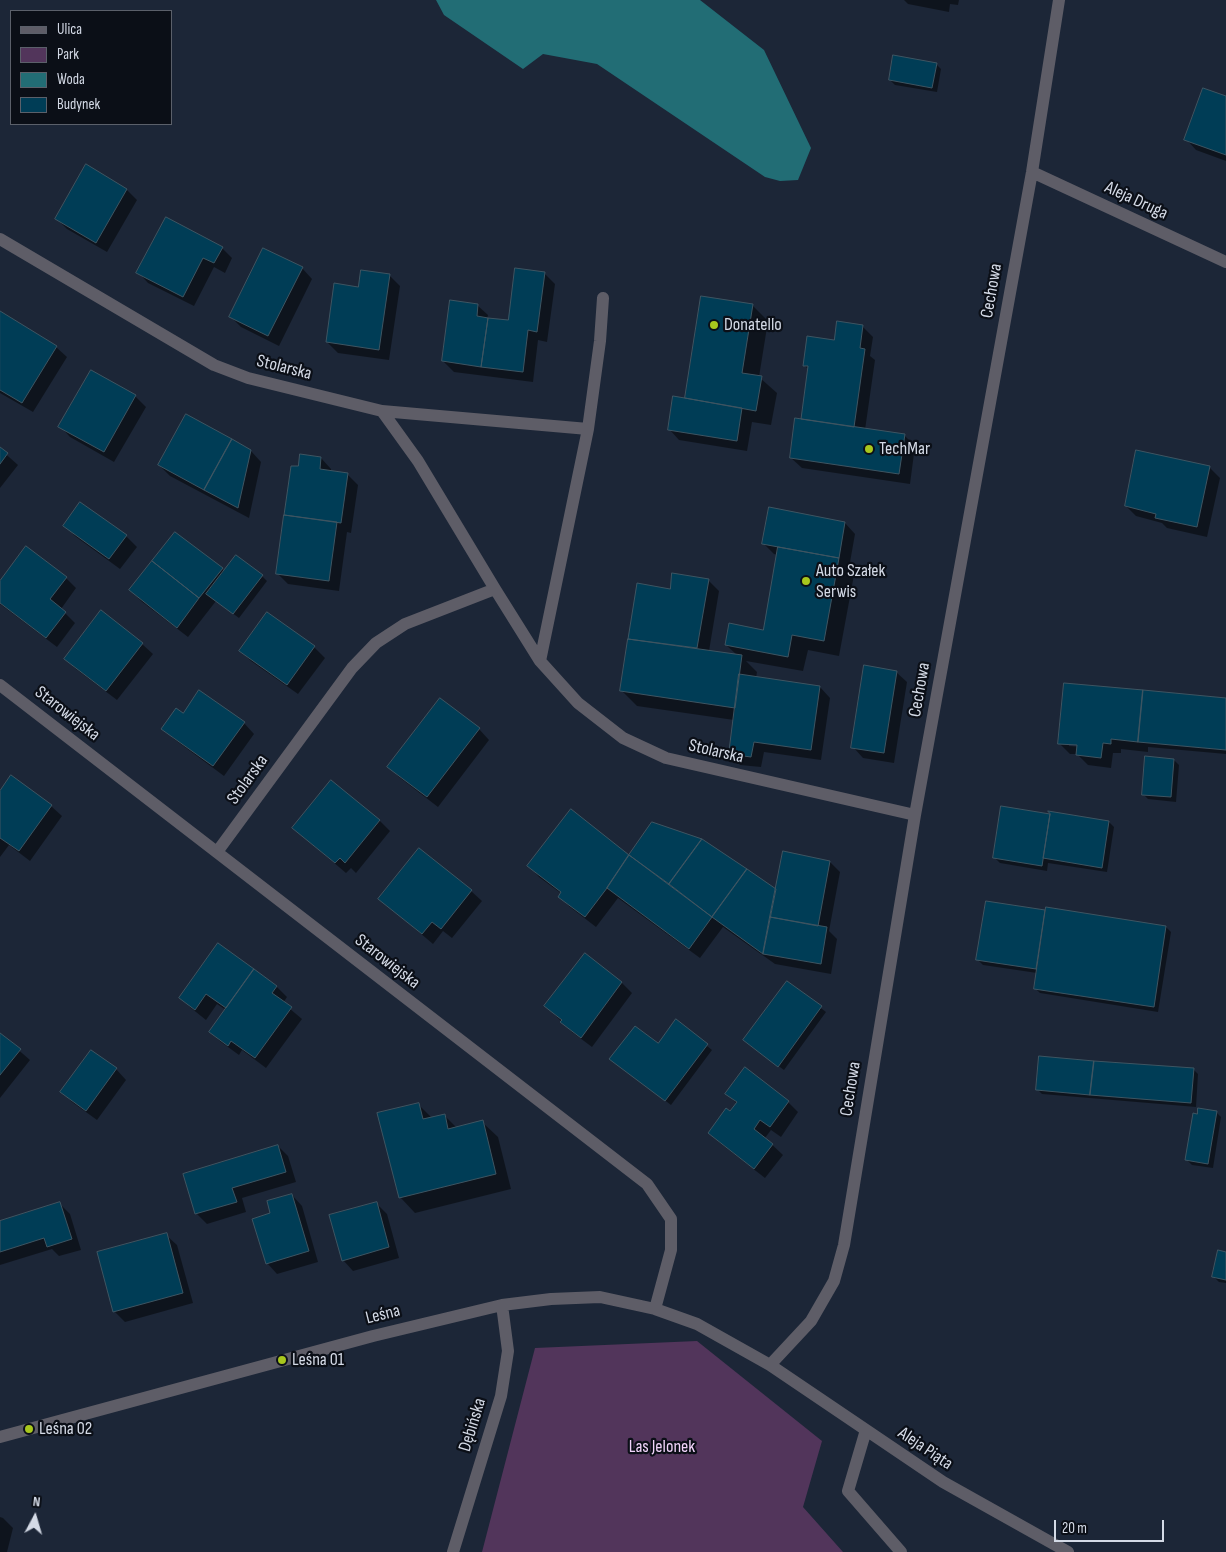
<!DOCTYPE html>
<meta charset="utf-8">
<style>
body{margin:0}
#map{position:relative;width:1226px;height:1552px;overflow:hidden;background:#1c2637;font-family:"Sofia Sans Condensed",sans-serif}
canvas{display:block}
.legend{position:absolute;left:10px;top:10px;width:162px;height:115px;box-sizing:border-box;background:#0b0f17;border:1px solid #5b606a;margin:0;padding:6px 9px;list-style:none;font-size:15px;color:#d4dae6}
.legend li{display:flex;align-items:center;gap:10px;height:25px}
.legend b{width:25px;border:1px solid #5b606a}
.north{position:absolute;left:10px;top:1492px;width:50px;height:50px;-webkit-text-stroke:4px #0b0f17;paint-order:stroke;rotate:6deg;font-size:14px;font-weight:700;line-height:20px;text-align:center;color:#d4dae6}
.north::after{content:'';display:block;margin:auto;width:18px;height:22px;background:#d4dae6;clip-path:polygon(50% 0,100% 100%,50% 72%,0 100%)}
.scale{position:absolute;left:1054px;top:1520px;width:110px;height:22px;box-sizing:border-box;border:2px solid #d4dae6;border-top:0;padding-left:6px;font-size:15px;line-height:18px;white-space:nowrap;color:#d4dae6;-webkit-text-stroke:4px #0b0f17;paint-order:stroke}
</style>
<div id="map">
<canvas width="1226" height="1552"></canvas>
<ul class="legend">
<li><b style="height:6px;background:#5e5d67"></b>Ulica</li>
<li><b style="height:14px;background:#52355b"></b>Park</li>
<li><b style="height:14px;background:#226d75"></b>Woda</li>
<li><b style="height:14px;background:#003d56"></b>Budynek</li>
</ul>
<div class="north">N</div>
<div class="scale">20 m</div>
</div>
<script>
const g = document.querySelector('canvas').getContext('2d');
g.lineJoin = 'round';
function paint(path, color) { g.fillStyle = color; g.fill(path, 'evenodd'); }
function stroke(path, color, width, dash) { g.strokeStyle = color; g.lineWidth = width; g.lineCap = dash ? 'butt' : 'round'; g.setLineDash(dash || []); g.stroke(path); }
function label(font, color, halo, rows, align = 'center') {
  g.font = font + ' "Sofia Sans Condensed",sans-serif'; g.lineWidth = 4.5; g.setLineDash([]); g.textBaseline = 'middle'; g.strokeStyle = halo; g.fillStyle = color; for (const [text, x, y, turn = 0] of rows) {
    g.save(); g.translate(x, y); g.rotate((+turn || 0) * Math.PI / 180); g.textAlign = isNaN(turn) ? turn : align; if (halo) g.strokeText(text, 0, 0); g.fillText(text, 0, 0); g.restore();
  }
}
const green = new Path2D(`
 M697,1341L822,1441L803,1507L843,1552H482L535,1348Z`);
const water = new Path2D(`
 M436,0H700L764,50L811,148L798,180L780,181L765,177L597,64L543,54L523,69L444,15Z`);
const shadow = new Path2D(`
 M904,0H959L958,5L950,4L949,12L908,4Z
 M936,64L941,69L937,92L895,85L890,80Z
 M1226,98V161L1196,150L1186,139Z
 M127,190L137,200L107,252L67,229L56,218Z
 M222,248L232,258L225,273L214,267L194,306L148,283L138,272Z
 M302,268L312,279L279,346L241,327L231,317Z
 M544,273L555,284L547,342L538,340L533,382L454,372L443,361L477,305L488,315L487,319L509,322Z
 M389,275L400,286L389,360L338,353L327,342Z
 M752,305L768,321L759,377L777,393L771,425L752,422L747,451L679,440L669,429L689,400L687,398Z
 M0,312L56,347L67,357L33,412L0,393Z
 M862,326L873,337L870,356L875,360L865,430L904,435L915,446L910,484L802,468L791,458L802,420L809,370L804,365Z
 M135,396L146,407L114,462L70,437L60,426Z
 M0,449L18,465L0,488Z
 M251,451L261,462L249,518L170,476L159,465Z
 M321,458L331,469V472L347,474L358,485L351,533L347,532L339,591L288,584L277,573L299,468Z
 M1209,467L1220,478L1207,537L1167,528L1162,523L1136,516L1126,506Z
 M80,503L126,536L137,547L120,569L75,536L65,525Z
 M770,509L845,523L855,534L849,568L845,567L854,575L839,656L808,650L803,671L746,661L757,672L756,678L820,687L830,698L821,760L764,752L761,767L740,765L730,754L734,720L637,706L621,690L629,639L671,590L708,580L719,591L709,651L737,655L726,645L764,631L778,555L774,554L764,544Z
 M222,569L225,572L262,576L267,581L239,618L216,601L188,637L141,601L131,590Z
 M66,578L76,588L61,609L75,623L57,647L0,604V583Z
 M267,613L314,647L325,658L298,694L251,661L240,650Z
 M142,644L153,654L117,700L76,669L65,659Z
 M896,672L907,682L894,763L863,758L853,747Z
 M1226,699V754L1148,747V752L1121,749V753H1113L1111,768L1088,765L1077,754H1070L1059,743ZM1069,743L1083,745V747L1069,746Z
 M440,700L479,729L489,740L438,807L399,777L389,767Z
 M183,714L244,723L254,734L224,776L174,739L163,729Z
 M1174,760L1179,765L1176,802L1148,799L1143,794Z
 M0,793L51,806L62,816L30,861L9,845L0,857Z
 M1002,807L1109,822L1114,827L1107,872L1048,863L1047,871L1000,863L995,858Z
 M379,820L390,831L356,873L351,868L346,873L293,828Z
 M653,824L777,891L830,862L840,872L829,931L837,939L831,974L775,964L723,927L700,958L618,898L596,927L570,907L559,897L562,894L539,877L529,866L629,857Z
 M471,891L482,901L452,938L443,931L433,944L380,899Z
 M987,902L1166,927L1171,932L1158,1012L1040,993L1035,988L1037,973L983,965L978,960Z
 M218,945L276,986L287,997L283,1003L302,1019L266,1068L242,1050L239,1055L221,1042L210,1032L226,1010L217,1004L206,1020L191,1008L180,998Z
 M585,955L622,983L632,993L592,1047L572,1032L545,1005Z
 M787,982L826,1012L784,1070L749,1045Z
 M676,1021L712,1050L671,1105L611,1059L659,1045Z
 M0,1034L30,1060L0,1098Z
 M116,1069L126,1080L97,1120L72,1102L62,1092Z
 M1193,1069L1198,1074L1196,1107L1042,1094L1037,1089Z
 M727,1093L788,1102L798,1112L781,1137L771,1130L765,1138L783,1155L765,1178L720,1143L709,1133L737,1104Z
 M418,1104L432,1118L444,1115L457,1128L482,1122L498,1137L511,1189L415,1213L400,1197Z
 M1216,1112L1221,1117L1213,1168L1192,1165L1187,1160Z
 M278,1146L288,1156L296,1182L242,1198L246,1212L207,1224L196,1213Z
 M292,1195L302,1206L318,1262L277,1274L267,1263Z
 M376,1203L387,1214L399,1258L353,1271L343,1260Z
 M60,1204L70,1214L81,1250L59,1256L52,1249L0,1265V1222Z
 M166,1235L177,1245L193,1303L125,1322L114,1311Z
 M1226,1253V1283L1219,1282L1214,1277Z
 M0,1517L3,1518L13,1528L7,1552H0Z`);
const building = new Path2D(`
 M893,55L937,63L932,88L889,80Z
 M1203,88L1226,96V155L1184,140Z
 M86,164L127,189L96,243L55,219Z
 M166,217L223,247L214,263L203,258L183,297L136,273Z
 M263,248L303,267L268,336L229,317Z
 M515,268L545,272L537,332L528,330L523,372L481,367L488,318L508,320Z
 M361,270L390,274L379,350L326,342L334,283L358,287Z
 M701,296L753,304L742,373L762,376L756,411L685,398Z
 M450,300L478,304L477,316L488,318L481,367L442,361Z
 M0,311L57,346L22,403L0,390Z
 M837,321L863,325L860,348L865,349L854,427L801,419L808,366H803L807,336L834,340Z
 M91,370L136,395L104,452L58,427Z
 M673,396L742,408L737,441L668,430Z
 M186,414L232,439L204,490L158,465Z
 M795,418L905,434L899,474L790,458Z
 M232,439L251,450L238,508L204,490Z
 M0,447L8,453L0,464Z
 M1136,450L1210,466L1197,527L1155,518L1156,514L1125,506Z
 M300,454L321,457L320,469L348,473L341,523L284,515L291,466H298Z
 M80,502L127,535L109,559L63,526Z
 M769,507L845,522L839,558L762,544Z
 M284,515L337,522L329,581L276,574Z
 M175,532L223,568L199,598L152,561Z
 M26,546L67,577L50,599L66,612L46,638L0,603V581Z
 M778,547L839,558L824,641L792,635L788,657L725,645L729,623L763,630Z
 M236,555L263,575L233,614L206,594Z
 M152,561L199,598L177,628L129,590Z
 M672,573L709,579L697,648L628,639L637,583L670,589Z
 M101,610L143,643L106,691L64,659Z
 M267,612L315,646L287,685L239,651Z
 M628,639L742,655L735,708L620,691Z
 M864,665L897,671L884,753L851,748Z
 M739,674L820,686L811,750L754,742L751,757L729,754Z
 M1064,683L1143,690L1138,742L1111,739V744L1103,743L1101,758L1076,755L1077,745L1058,744Z
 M199,690L245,722L213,766L161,729L176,708L183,713Z
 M1143,690L1226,698V750L1138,742Z
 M440,698L480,728L427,797L387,767Z
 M1145,756L1174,759L1171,797L1142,795Z
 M11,775L52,805L19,851L0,838V791Z
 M331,780L380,820L345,863L340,858L335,863L292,828Z
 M1001,806L1050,814L1042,866L993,858Z
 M571,809L629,855L607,888L585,917L558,897L561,892L527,866Z
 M1048,811L1109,821L1102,868L1043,858L1050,814Z
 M652,822L702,839L669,884L629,855Z
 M702,839L747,869L712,917L669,884Z
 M419,848L472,890L441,929L432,922L422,934L378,899Z
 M783,851L830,861L818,926L770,917Z
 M629,855L712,917L689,949L607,888Z
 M747,869L776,889L763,954L712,917Z
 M986,901L1045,910L1036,969L976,960Z
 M1046,907L1166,926L1154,1007L1034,989Z
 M770,917L827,927L821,964L763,954Z
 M218,943L254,969L226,1008L206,994L195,1010L179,998Z
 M585,953L622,982L581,1038L560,1022L562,1020L544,1006Z
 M254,969L277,986L272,993L292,1007L255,1058L231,1041L228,1046L209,1032Z
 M787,981L822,1006L778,1067L743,1040Z
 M676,1019L708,1044L665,1101L609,1059L635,1026L658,1043Z
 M0,1033L21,1049L0,1075Z
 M91,1050L117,1068L86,1111L60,1092Z
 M1039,1056L1094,1061L1090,1095L1036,1090Z
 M1094,1061L1194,1068L1191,1103L1090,1095Z
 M745,1067L789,1101L770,1127L760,1120L754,1129L773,1144L754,1169L708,1133L726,1108L730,1111L737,1102L725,1094Z
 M419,1103L423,1119L445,1114L448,1129L483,1120L496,1174L399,1198L377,1113Z
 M1198,1108L1217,1111L1208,1164L1185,1160L1193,1113L1197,1114Z
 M278,1145L286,1172L232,1188L237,1202L195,1214L183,1174Z
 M292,1194L309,1251L266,1264L252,1219L270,1213L267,1201Z
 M60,1202L72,1239L47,1247L44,1238L0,1252V1221Z
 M377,1202L389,1247L342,1261L329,1215Z
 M167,1233L183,1293L113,1312L97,1252Z
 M1218,1250L1226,1252V1280L1212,1277Z`);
const minor = new Path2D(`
 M1032,172L1226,262
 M0,239L214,365L248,378L382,411L418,461L495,589L540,661L578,703L623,738L666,758L915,815
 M382,411L588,429
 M540,661L588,429L600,341L603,298
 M0,685L647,1184L671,1219V1250L655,1309
 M217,852L352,668L376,643L405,624L495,589
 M770,1365L811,1321L834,1281L844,1245L915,815L1032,172L1059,0
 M866,1430L848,1491L901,1552
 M0,1437L373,1336L502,1305L551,1299L600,1297L655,1309L697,1324L770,1365L943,1482L1068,1552
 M453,1552L501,1396L508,1351L502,1305`);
const markers = [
 [714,325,5,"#a8c71d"],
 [869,449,5,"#a8c71d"],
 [806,581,5,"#a8c71d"],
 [282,1360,5,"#a8c71d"],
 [29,1429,5,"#a8c71d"]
];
const streetNames = [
 ["Aleja Druga",1136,201,25],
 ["Cechowa",992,291,-80],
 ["Stolarska",284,368,14],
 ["Cechowa",920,690,-80],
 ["Starowiejska",67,714,38],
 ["Stolarska",716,752,13],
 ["Stolarska",248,780,-54],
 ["Starowiejska",387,962,38],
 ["Cechowa",851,1089,-81],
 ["Leśna",383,1315,-14],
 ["Dębińska",473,1425,-73],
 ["Aleja Piąta",925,1449,34]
];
const poiNames = [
 ["Donatello",724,325],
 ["TechMar",879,449],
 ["Auto Szałek",816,571],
 ["Serwis",816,592],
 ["Leśna 01",292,1360],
 ["Leśna 02",39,1429]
];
const parkNames = [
 ["Las Jelonek",662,1447]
];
paint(green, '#52355b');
paint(water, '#226d75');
paint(shadow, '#0007');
paint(building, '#003d56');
stroke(building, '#3e5562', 1);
stroke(minor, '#5e5d67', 12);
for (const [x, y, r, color] of markers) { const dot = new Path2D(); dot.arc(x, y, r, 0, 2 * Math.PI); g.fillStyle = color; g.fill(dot); stroke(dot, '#0b0f17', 2); }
label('18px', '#d4dae6', '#0b0f17', streetNames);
label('18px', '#d4dae6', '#0b0f17', poiNames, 'left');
label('18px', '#f1d3fa', '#0b0f17', parkNames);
</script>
